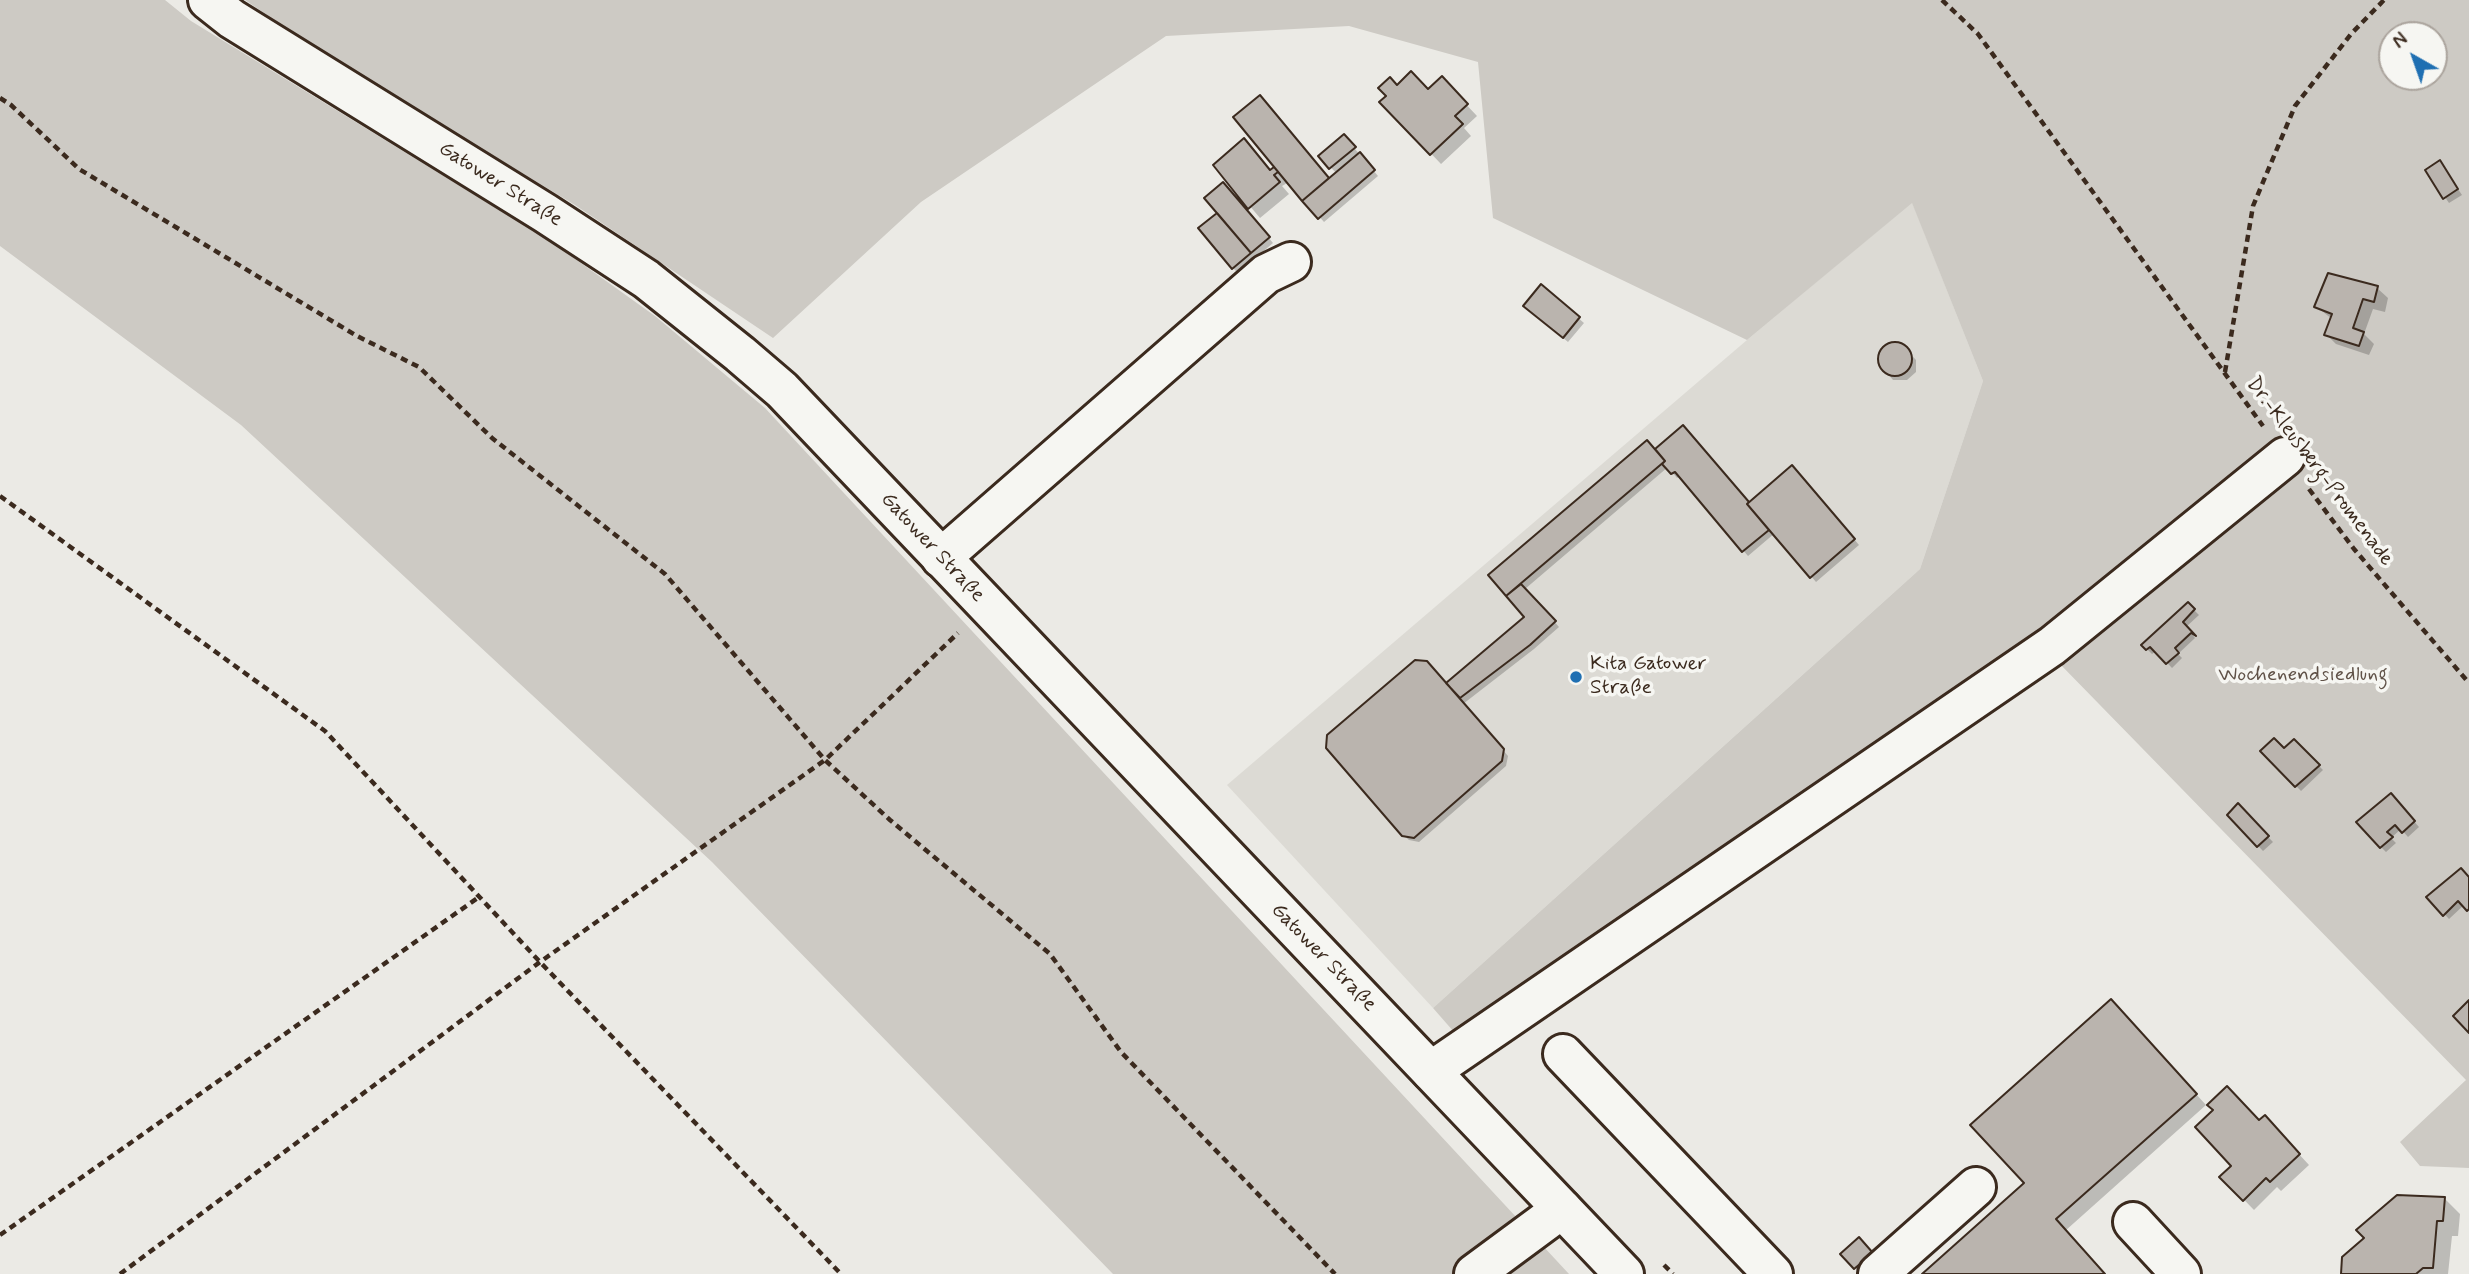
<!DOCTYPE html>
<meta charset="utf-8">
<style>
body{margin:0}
#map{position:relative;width:2469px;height:1274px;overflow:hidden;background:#ebeae5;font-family:Mynerve,sans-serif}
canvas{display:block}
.north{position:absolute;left:2378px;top:21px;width:70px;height:70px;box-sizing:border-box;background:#f6f6f2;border:2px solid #aba49d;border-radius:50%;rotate:320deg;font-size:19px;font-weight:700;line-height:28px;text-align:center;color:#3b2a1e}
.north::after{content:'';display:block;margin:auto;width:24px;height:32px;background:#1f6fb2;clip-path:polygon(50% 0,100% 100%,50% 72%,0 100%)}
</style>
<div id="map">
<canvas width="2469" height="1274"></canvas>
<div class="north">N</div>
</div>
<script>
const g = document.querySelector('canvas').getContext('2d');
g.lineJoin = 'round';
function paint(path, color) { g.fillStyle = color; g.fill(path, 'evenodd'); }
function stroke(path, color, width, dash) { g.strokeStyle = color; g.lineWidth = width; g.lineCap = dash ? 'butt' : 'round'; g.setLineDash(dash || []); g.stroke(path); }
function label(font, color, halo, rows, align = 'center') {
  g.font = font + ' Mynerve,sans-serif'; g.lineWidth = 7; g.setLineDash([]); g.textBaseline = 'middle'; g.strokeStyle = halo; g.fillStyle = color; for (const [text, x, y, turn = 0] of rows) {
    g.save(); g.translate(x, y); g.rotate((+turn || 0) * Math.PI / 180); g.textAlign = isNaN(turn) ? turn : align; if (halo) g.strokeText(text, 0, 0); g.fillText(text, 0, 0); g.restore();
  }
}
const built = new Path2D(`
 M1912,202L1983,381L1920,569L1433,1008L1227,785L1747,340Z`);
const green = new Path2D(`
 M0,0H165L191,21L553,243L655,316L765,408L1569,1274H1113L712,862L241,425L0,246Z
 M245,0H2469V1168L2420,1166L2400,1142L2466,1080L2058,662L1475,1056L1433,1008L1920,569L1983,381L1912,203L1747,340L1493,218L1478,62L1349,26L1166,36L921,202L773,338L575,205L320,51ZM2392,35H2434V77H2392Z`);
const shadow = new Path2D(`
 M1442,79L1477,116L1464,128L1471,136L1441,164L1382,102L1397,87L1428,91Z
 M1260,97L1330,180L1337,174L1320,156L1344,136L1378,176L1324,222L1289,182L1282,186L1289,194L1260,218L1215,165L1271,171L1276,167Z
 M2440,162L2462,195L2449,203L2427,171Z
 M1228,189L1273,243L1238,273L1233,268L1219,213Z
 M1541,286L1584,323L1568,342L1530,311Z
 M2377,288L2388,298L2385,312L2373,309L2364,334L2374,344L2369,355L2336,344L2326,334L2332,319L2317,307Z
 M1890,343L1902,345L1916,360V372L1907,380H1893L1880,364V352Z
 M1683,428L1749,504L1797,472L1859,545L1816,582L1775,533L1748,556L1680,476L1677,478L1668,467L1525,589L1559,627L1534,649L1463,704L1508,756L1506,766L1419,842L1409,840L1403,835L1447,685L1526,617L1490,575L1656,452Z
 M2188,604L2199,615L2186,627L2195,638L2178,654L2182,658L2172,668L2156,651L2152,654L2144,646Z
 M2294,741L2323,770L2301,791L2262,751H2284Z
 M2395,800L2419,827L2408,837L2401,829L2391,838L2396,843L2386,852L2381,847Z
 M2238,806L2273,842L2263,851L2229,815Z
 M2469,879V911L2464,905L2449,919L2429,897Z
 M2121,1012L2206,1105L2065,1231L2104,1274H1925L2026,1183Z
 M2259,1122L2275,1128L2309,1165L2281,1191L2277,1187L2254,1210L2222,1177L2234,1166Z
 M2445,1199L2460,1214L2458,1236H2452L2448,1274H2343Z
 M1843,1254L1876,1259L1860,1273Z`);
const building = new Path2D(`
 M1411,71L1428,89L1442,76L1468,104L1455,116L1463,124L1430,155L1379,102L1386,96L1378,88L1390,77L1397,85Z
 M1260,95L1329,178L1302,201L1233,117Z
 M1344,134L1356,147L1329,169L1318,156Z
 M1244,138L1270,170L1274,167L1278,172L1274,175L1280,182L1248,209L1213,165Z
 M1360,152L1375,170L1318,219L1302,201Z
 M2440,160L2458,189L2443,199L2425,170Z
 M1223,182L1270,237L1251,253L1204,198Z
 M1217,213L1251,253L1232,269L1198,228Z
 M2328,273L2378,286L2374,302L2363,299L2353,328L2364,332L2359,346L2324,335L2332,314L2314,307Z
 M1541,284L1580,317L1563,338L1523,306Z
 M1878 359a17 17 0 1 1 34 0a17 17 0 1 1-34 0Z
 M1683,425L1749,502L1747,504L1769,530L1742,552L1675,472L1671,474L1662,464L1665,461L1655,449Z
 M1647,440L1665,461L1506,596L1488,575Z
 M1792,465L1855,539L1810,578L1747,504Z
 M1521,584L1556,621L1530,645L1460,698L1446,683L1524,617L1506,596Z
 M2188,602L2195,609L2183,622L2196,636L2191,633L2175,648L2179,653L2166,664L2150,647L2146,650L2141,645Z
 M1415,660L1427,661L1504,749L1502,761L1414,838L1402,836L1326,748L1327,735Z
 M2274,738L2284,748L2294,739L2320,765L2295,787L2260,751Z
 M2391,793L2415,821L2402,833L2395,825L2387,832L2393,837L2380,848L2356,822Z
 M2238,803L2269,836L2257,847L2227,815Z
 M2461,868L2469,877V909L2467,911L2458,901L2443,916L2426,897Z
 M2111,999L2197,1094L2056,1219L2105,1274H1922L2024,1183L1970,1125Z
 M2469,1000V1033L2453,1016Z
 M2227,1086L2259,1120L2265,1115L2300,1154L2270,1182L2266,1178L2243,1201L2219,1177L2231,1166L2195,1127L2213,1110L2207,1105Z
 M2397,1195L2445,1197L2443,1221H2437L2433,1268H2423L2416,1274H2341L2342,1257L2364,1238L2356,1230Z
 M1859,1237L1873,1253L1854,1269L1840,1254Z`);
const path = new Path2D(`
 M1942,0L1978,34L2263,426
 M0,98L11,105L79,169L357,336L419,367L492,438L665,574L825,760L890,820L1050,954L1121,1052L1335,1274
 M2225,372L2253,206L2295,106L2351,34L2384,0
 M2309,489L2354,549L2469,683
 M0,496L325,731L540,962L841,1274
 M0,1235L479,897
 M1664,1265L1673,1274
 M120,1274L540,962L825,760L958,633`);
const minor = new Path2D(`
 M941,558L1266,274L1291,262
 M1563,1054L1773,1274
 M1431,1071L2052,646L2285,457
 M2133,1222L2181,1274
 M1474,1274L1562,1209
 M1878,1274L1976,1187`);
const major = new Path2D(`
 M208,0L232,19L545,213L646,279L740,354L782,390L1624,1274`);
const markers = [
 [1576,677,7,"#1f6fb2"]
];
const streetNames = [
 ["Gatower Straße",500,185,32],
 ["Dr.-Kleusberg-Promenade",2319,472,53],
 ["Gatower Straße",932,548,47],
 ["Gatower Straße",1323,958,46]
];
const poiNames = [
 ["Kita Gatower",1590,665],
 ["Straße",1590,689]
];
const parkNames = [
 ["Wochenendsiedlung",2303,676]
];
paint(built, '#dcdad4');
paint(green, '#cdcac4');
paint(shadow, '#0003');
paint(building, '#bab4ae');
stroke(building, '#3b2a1e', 2);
stroke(minor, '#3b2a1e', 44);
stroke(major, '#3b2a1e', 44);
stroke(path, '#3b2a1e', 4.5, [7, 5]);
stroke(minor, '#f6f6f2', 38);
stroke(major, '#f6f6f2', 38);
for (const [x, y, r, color] of markers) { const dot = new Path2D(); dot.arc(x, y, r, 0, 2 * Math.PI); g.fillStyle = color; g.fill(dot); stroke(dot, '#f6f6f2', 2.5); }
label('21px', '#3b2a1e', '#f6f6f2', streetNames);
label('21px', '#3b2a1e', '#f6f6f2', poiNames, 'left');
label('21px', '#605248', '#f6f6f2', parkNames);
</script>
